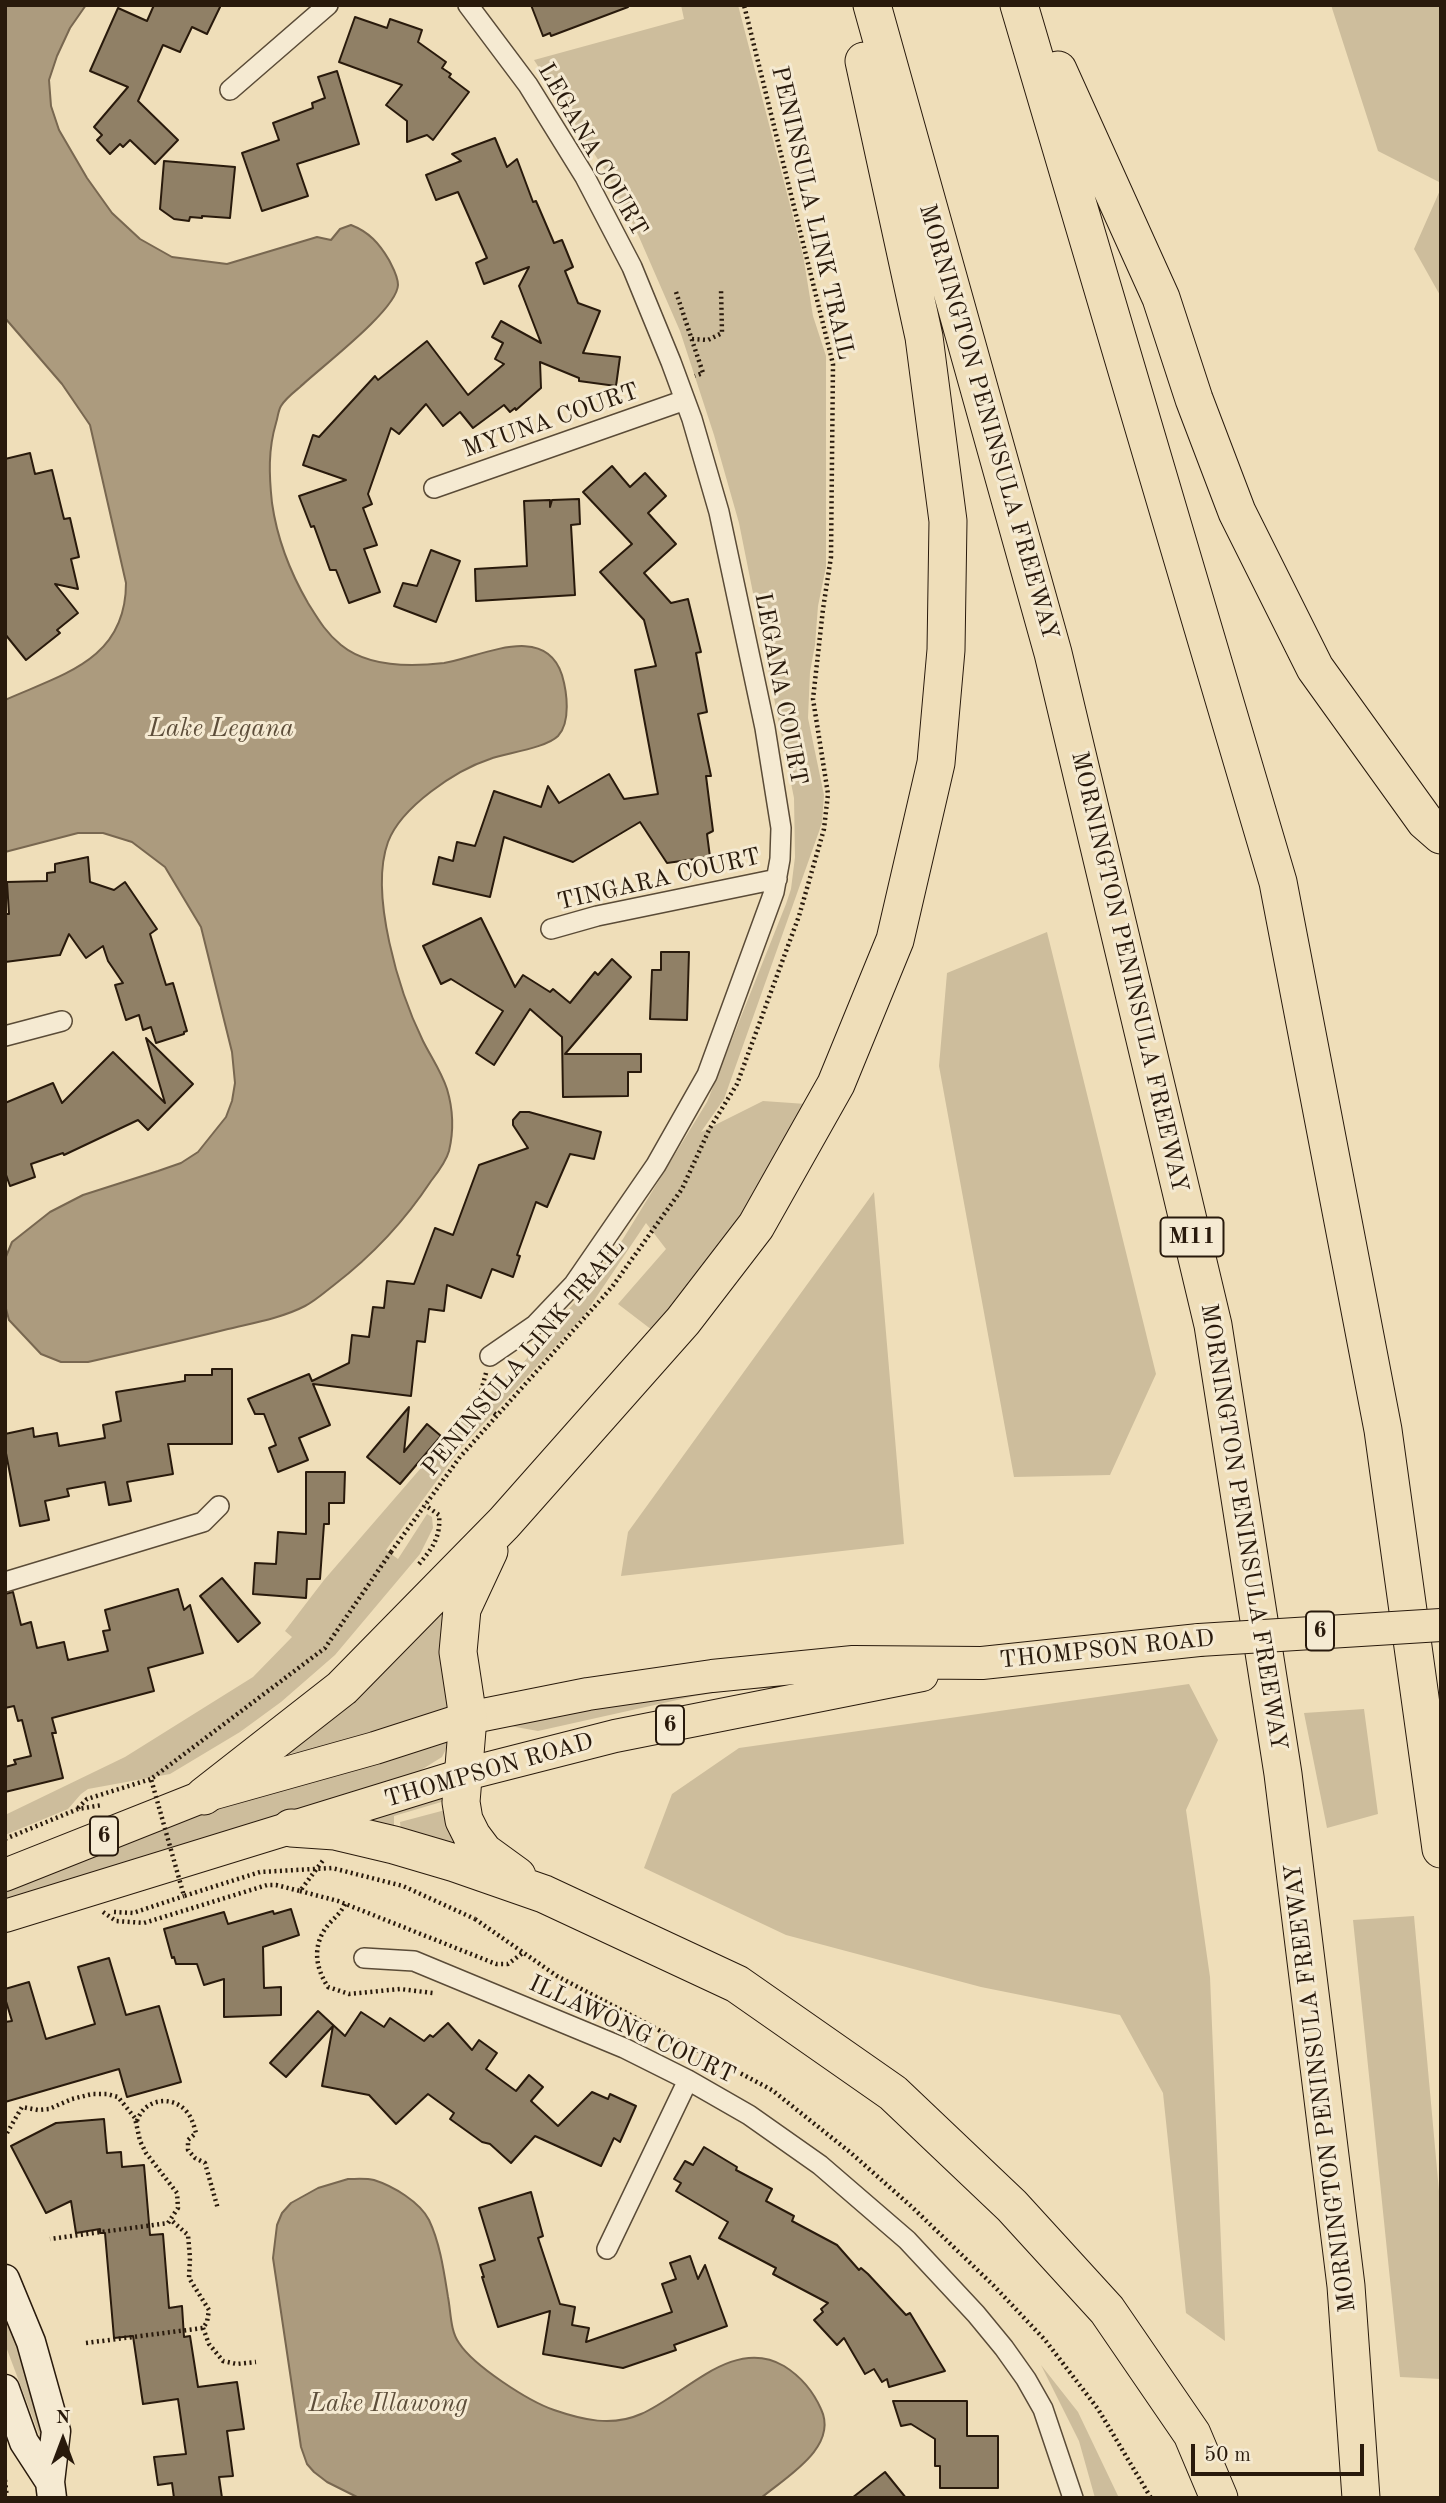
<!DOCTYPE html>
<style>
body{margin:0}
#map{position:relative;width:1446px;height:2503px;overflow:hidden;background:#efdeb9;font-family:"Old Standard TT",serif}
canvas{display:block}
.frame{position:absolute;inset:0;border:7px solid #291a0c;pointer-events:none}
.north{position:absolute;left:28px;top:2405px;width:70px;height:70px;-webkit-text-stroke:5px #f5ead2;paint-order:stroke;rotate:0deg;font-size:19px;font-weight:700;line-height:28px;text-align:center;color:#291a0c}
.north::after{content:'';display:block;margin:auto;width:24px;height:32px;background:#291a0c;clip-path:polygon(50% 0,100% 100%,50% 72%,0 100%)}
.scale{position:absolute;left:1191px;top:2444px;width:173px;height:32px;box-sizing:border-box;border:4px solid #291a0c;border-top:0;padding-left:9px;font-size:21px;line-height:24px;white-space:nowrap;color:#291a0c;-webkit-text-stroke:5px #f5ead2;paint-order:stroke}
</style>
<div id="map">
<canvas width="1446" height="2503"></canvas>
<div class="frame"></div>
<div class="north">N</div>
<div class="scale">50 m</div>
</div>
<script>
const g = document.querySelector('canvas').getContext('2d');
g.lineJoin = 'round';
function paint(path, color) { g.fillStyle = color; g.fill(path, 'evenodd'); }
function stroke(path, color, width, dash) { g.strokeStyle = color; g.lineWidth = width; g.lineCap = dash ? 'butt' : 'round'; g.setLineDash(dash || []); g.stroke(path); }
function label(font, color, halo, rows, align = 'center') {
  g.font = font + ' "Old Standard TT",serif'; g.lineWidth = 6; g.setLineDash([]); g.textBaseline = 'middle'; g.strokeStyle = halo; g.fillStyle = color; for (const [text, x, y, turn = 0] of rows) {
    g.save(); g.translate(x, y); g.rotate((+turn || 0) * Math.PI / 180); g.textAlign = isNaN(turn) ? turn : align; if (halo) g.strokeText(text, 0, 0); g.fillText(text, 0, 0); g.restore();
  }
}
const green = new Path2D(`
 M681,5H738L803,255L813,316L826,356V567L818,606L815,645L810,672L808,718L824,795L822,823L724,1099L701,1132L763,1101L806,1104L751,1202L718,1248L652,1330L618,1304L666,1249L646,1223L585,1314L460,1449L386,1550L398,1559L427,1514L432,1517L433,1528L420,1554L335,1655L281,1702L240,1732L170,1774L88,1789L81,1794L68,1809L5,1835V1815L125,1757L253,1677L292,1637L285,1631L324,1580L472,1409L522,1364L581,1295L623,1239L707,1102L786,904L791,889L795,857L794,798L739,523L714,435L680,331L636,230L606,172L534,60L684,19Z
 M1331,5H1441V183L1378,151Z
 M1441,188V297L1414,249Z
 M1047,932L1156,1374L1110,1475L1014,1477L939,1066L947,973Z
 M874,1192L904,1544L621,1576L628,1532Z
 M462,1573L450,1709L313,1749L288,1754L287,1746Z
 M754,1676L821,1684L727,1691L695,1696L538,1731L510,1726V1722Z
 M1189,1684L1218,1740L1186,1810L1210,1977L1225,2341L1186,2313L1163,2093L1120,2015L981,1987L786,1935L644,1868L672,1794L739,1748Z
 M1364,1709L1378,1814L1327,1828L1304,1713Z
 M452,1737L442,1757L413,1775L5,1902V1886L191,1818Z
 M448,1796V1800L394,1816V1831L364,1820Z
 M449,1809L462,1851L401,1830L400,1822Z
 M1414,1916L1441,2213V2379L1400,2377L1353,1920Z
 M5,2315L21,2346L44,2448L5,2344Z
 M1041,2365L1078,2412L1119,2498H1095L1079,2441Z`);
const water = new Path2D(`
 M5,5H86L70,28L57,56L49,80L51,106L59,130L87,178L112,213L140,239L172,257L227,264L317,237L331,240L340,229L351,225C369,232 379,243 389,260C393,268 398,276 398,285C397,310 321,367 300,387C294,392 285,399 281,406C278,411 278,417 276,423C268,450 269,475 272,503C277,538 290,572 308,603C318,619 326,633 341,645C368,667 411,667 444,663C481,657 545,622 562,675C567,692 571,722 558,736C546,748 507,753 490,759C456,770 401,807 388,842C369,894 399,992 423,1041C431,1057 441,1071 447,1089C453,1109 454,1130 449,1151C446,1162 438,1172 431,1181C404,1222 373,1255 334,1285C325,1292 315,1301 305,1306C282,1318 253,1323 228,1329C181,1341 135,1351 88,1362H61L41,1354L9,1320L5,1305V1259L12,1242L50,1212L83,1195L158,1171L181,1163L198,1152L226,1117L232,1101L235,1083L232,1052L201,927L165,867L132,842L103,833H78L5,852V700C63,674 126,660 126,583L90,425L62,384L5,318Z
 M348,2179C356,2179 366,2178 374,2180C393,2186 420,2202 429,2220C440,2243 444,2272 448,2297C451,2312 450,2330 459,2343C474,2366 528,2401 554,2410C583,2420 612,2427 641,2414C685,2395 733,2336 784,2366C800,2376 813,2391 821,2409C839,2447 786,2477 761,2498H359L327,2482L314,2472L307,2464L301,2447L273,2258L277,2225L282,2213L291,2203L318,2188Z`);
const building = new Path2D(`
 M154,5H221L207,34L192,27L180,52L163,45L138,101L178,140L155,164L130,140L123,147L120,144L110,154L97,140L102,135L94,127L128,87L90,71L118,8L147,21Z
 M531,5H627L628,7L551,36L550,33L543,36Z
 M355,17L387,28L390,19L422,30L418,42L446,62L442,68L451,74L449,77L469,92L433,140L427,135L407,142V121L386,105L402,85L339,62Z
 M337,71L359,144L297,164L308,196L262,211L242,153L279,140L273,123L313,108L312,103L325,98L318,77Z
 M495,138L507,167L517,159L533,202L536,201L554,243L562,240L573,267L565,271L578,303L600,311L583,353L620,357L616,386L579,381V378L540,362L541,388L516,410L515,408L510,412L504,405L473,428L460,412L443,426L426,404L399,434L391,428L368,494L372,504L363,508L377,545L364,549L380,592L349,603L336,570H330L314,526L311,527L299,496L346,480L303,465L313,435L319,437L375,376L378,380L427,341L468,395L504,364L495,359L503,343L492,337L501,321L541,343L519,286L529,267L484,284L476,263L487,258L458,192L436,200L426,175L461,161L452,154Z
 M164,161L235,167L230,218L202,216V218L190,217L189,221L174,219L160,209Z
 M30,453L35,474L52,470L64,519L70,518L79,557L71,559L78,589L55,584L78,613L57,630L60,633L26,660L5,634V459Z
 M612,466L630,487L645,473L666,496L648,513L676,544L644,573L671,603L688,599L701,652L696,653L707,712L698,714L711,776H706L713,831L707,834L710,857L667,863L640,822L573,862L504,837L490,897L433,884L439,857L453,861L457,842L475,846L494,791L541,807L548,786L559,803L609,774L624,799L658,794L635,670L656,666L644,620L600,572L632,544L583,492Z
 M579,499L580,524L571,525L575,595L476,601L475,569L527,566L524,501L550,500V507L552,500Z
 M431,550L460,561L436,622L394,606L403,583L417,586Z
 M88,857L90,882L114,890L125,882L157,929L150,934L166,985L173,983L187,1031L184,1032V1034L156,1043L151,1027L143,1030L139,1015L126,1020L115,985L123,983L108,961L103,946L86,958L69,934L60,955L5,962V914H9L7,882L47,881V873L55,872V864Z
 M481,918L515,987L523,975L550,992L553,989L570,1003L595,972L598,975L612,959L631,977L565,1054H641V1072H628V1096L563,1097L562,1037L530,1009L494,1065L476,1053L503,1011L451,979L441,984L423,946Z
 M661,952H689L687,1020L650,1019L652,970H661Z
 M146,1038L193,1084L148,1130L138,1120L64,1155L63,1153L31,1164L35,1177L10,1186L5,1172V1103L53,1083L62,1103L113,1052L165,1103Z
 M520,1112H529L601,1132L594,1159L570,1154L547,1207L536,1202L517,1255L520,1256L513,1277L492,1269L481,1298L447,1285L444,1311L429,1309L425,1342L417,1341L411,1396L313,1384L330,1425L299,1438L308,1460L278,1472L269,1448L276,1445L264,1414H255L248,1399L309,1374L312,1381L349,1363L352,1335L369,1337L373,1307L384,1308L387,1281L414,1284L435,1228L453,1235L479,1165L528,1148L513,1125V1120Z
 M212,1369H232V1444H168L173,1474L127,1482L131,1501L109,1505L105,1482L67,1489L69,1496L45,1501L49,1520L20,1526L5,1448V1434L33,1428L34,1437L57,1433L59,1446L105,1438L103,1425L121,1421L116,1392L185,1381V1375H212Z
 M409,1407L404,1452L427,1424L441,1436L400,1484L367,1457Z
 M306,1472H345L344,1503H329V1524H324L320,1579H307L306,1598L253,1594L255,1563L276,1564L278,1532L306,1534Z
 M222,1578L260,1623L238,1642L200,1596Z
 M178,1589L184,1610L190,1605L203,1653L148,1668L154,1691L52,1718L56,1733H52L63,1778L5,1792V1767L16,1764L14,1760L31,1756L22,1720L18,1721L14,1706L5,1708V1594L13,1592L21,1625L31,1622L37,1648L64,1642L68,1660L108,1651L103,1631L110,1630L105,1610Z
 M291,1909L299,1935L263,1947L264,1988L281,1987V2015L224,2017V1979L204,1985L197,1964H176L174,1957L172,1958L164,1929L224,1912L228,1924L273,1911L274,1914Z
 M109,1958L126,2015L159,2006L181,2082L127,2097L119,2069L5,2102V2022L12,2021L5,1998V1989L29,1982L46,2039L95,2024L78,1967Z
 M318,2011L345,2036L361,2012L384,2027L390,2018L424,2041L430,2035L433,2037L448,2023L472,2050L479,2040L497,2053L486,2069L516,2091L529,2075L543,2087L531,2101L558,2126L592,2092L608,2099L610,2094L636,2106L620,2142L614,2138L601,2166L535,2136L511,2163L490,2144L482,2142L450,2119L454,2113L428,2094L396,2124L369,2095L322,2086L333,2026L286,2077L270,2063Z
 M104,2119L107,2153L121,2152L122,2167L144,2165L150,2235L163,2234L169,2308L182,2306L184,2337L190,2336L198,2387L237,2382L244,2429L227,2431L233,2476L219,2477L222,2498H174L172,2483L158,2485L154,2457L186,2454L178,2399L143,2404L133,2336L114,2338L105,2233H100V2229L76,2233L71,2201L46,2213L11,2146L56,2123Z
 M704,2147L737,2167L736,2170L772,2189L766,2201L794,2216L792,2221L837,2245L859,2270L861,2268L868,2274L906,2315L910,2313L945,2371L889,2387L887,2379L882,2382L874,2369L865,2374L844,2338L837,2345L814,2320L823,2312L821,2309L828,2303L773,2274L776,2268L719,2238L728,2222L676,2191L681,2183L674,2179L685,2161L693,2165Z
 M531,2192L543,2236L538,2238L560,2304L575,2307L572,2325L589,2328L586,2342L672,2312L662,2284L676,2279L670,2263L690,2256L698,2279L705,2265L727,2326L674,2345L676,2350L623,2368L543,2354L550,2311L498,2327L482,2277H484L480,2265L495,2260L479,2208Z
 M893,2401H967V2436H998V2488H940V2466H935V2439L911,2424L901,2426Z
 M885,2472L906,2498H852Z`);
const path = new Path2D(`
 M676,292L703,373L695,376
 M692,339L708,340L722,333L721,289
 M486,1373L478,1402L498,1416
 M391,1552L460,1457L612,1287L682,1189L710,1128L737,1084L799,916L824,829L828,794L813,699L823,609L831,557L833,364L744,5
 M419,1564C432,1549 441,1537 439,1515L425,1505
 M78,1808L87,1799L151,1779
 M5,1839L78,1809L102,1805
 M300,1891L338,1901L496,1964H508L524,1952
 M345,1904C341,1913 334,1918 328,1925C312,1945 315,1967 328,1987L349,1994L400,1989L433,1993
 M103,1912L116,1921L144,1923L267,1885H276L300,1891L324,1859
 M114,1912L133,1913L184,1896
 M475,1919L557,1976L772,2090L851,2153L912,2207L993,2285L1045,2340L1098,2409L1151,2498
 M137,2121C144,2099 172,2094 187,2112C192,2118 194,2126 196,2133L188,2140V2150L195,2158L205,2163L218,2209
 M7,2133L22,2107L38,2110L49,2109L72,2099L92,2094H107L118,2097L135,2118L140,2141L146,2153L177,2193L178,2208L168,2223L50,2239
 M203,2328L209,2344L223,2361L237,2364L256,2362
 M86,2343L203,2328L207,2322L209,2310L189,2278L190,2258L188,2235L171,2220
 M5,2480L7,2498`);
const street = new Path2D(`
 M468,5L528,85L585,177L632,267L671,362L692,419L719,512L765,728L781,828L780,859L774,892L707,1075L656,1165L574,1284L535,1325L490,1356
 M230,90L328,5
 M434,488L685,400
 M551,929L597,916L777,879
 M5,1036L62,1021
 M5,1582L203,1522L219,1506
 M364,1958L414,1961L624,2048L688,2080L749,2115L820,2165L907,2240L976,2314L1004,2348L1026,2379L1043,2409L1073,2498
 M607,2249L688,2080`);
const secondary = new Path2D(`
 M5,2279L31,2342L56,2431L50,2482L52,2498
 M5,2389L24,2442L50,2482`);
const primary = new Path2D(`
 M5,1875L204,1796L375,1748L468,1718L588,1694L712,1676L853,1662L982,1663L1199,1640
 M5,1916L462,1775L615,1736L922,1675`);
const highway = new Path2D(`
 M872,5L1053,653L1213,1325L1283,1774L1346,2286L1361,2498
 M1019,5L1278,882L1383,1430L1441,1849
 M1058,70L1161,298L1194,399L1237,512L1315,668L1425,821L1441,835
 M489,1551L462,1609L458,1652L468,1718L461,1802L464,1820L472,1836L484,1852L517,1876
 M204,1796L342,1688L504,1523L683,1321L756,1226L836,1084L895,940L936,763L946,650L948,521L924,337L864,61
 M291,1828L335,1831L394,1845L455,1863L544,1894L737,1984L893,2093L1012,2206L1107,2310L1192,2434L1219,2498`);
const pathBridge = new Path2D(`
 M391,1552L325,1648L151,1779L184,1896L260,1872L332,1868L403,1886L475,1919`);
const primaryBridge = new Path2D(`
 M1199,1640L1441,1625`);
const shields = [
 [1192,1237,63],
 [1320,1631,28],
 [670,1725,28],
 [104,1836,28]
];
const shieldNames = [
 ["M11",1192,1237],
 ["6",1320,1631],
 ["6",670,1725],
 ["6",104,1836]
];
const streetNames = [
 ["LEGANA COURT",592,150,60],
 ["PENINSULA LINK TRAIL",812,213,77],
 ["MYUNA COURT",551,421,-19],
 ["MORNINGTON PENINSULA FREEWAY",988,422,74],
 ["LEGANA COURT",780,689,79],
 ["TINGARA COURT",659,880,-13],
 ["MORNINGTON PENINSULA FREEWAY",1129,972,77],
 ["PENINSULA LINK TRAIL",524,1358,-50],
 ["MORNINGTON PENINSULA FREEWAY",1243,1527,81],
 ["THOMPSON ROAD",1107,1650,-6],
 ["THOMPSON ROAD",489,1771,-16],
 ["ILLAWONG COURT",632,2030,25],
 ["MORNINGTON PENINSULA FREEWAY",1321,2088,-97]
];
const waterNames = [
 ["Lake Legana",221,729],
 ["Lake Illawong",388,2404]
];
paint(green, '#cdbd9c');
paint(water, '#ac9b7e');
stroke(water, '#786750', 2);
paint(building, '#908066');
stroke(building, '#291a0c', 2);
stroke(street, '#5a4b37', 22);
stroke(secondary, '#291a0c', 31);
stroke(primary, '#291a0c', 34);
stroke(highway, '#291a0c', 39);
stroke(path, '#291a0c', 4.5, [2, 3.5]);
stroke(street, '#f5ead2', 19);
stroke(secondary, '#f5ead2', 28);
stroke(primary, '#efdeb9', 32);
stroke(highway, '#efdeb9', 37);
stroke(primaryBridge, '#291a0c', 34, []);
stroke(pathBridge, '#291a0c', 4.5, [2, 3.5]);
stroke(primaryBridge, '#efdeb9', 32);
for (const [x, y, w] of shields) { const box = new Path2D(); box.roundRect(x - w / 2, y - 19.5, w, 39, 5); g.fillStyle = '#f5ead2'; g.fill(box); stroke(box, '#291a0c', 2); }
label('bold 23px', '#291a0c', null, shieldNames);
label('24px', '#291a0c', '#f5ead2', streetNames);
label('italic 26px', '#5d4e3a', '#f5ead2', waterNames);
</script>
